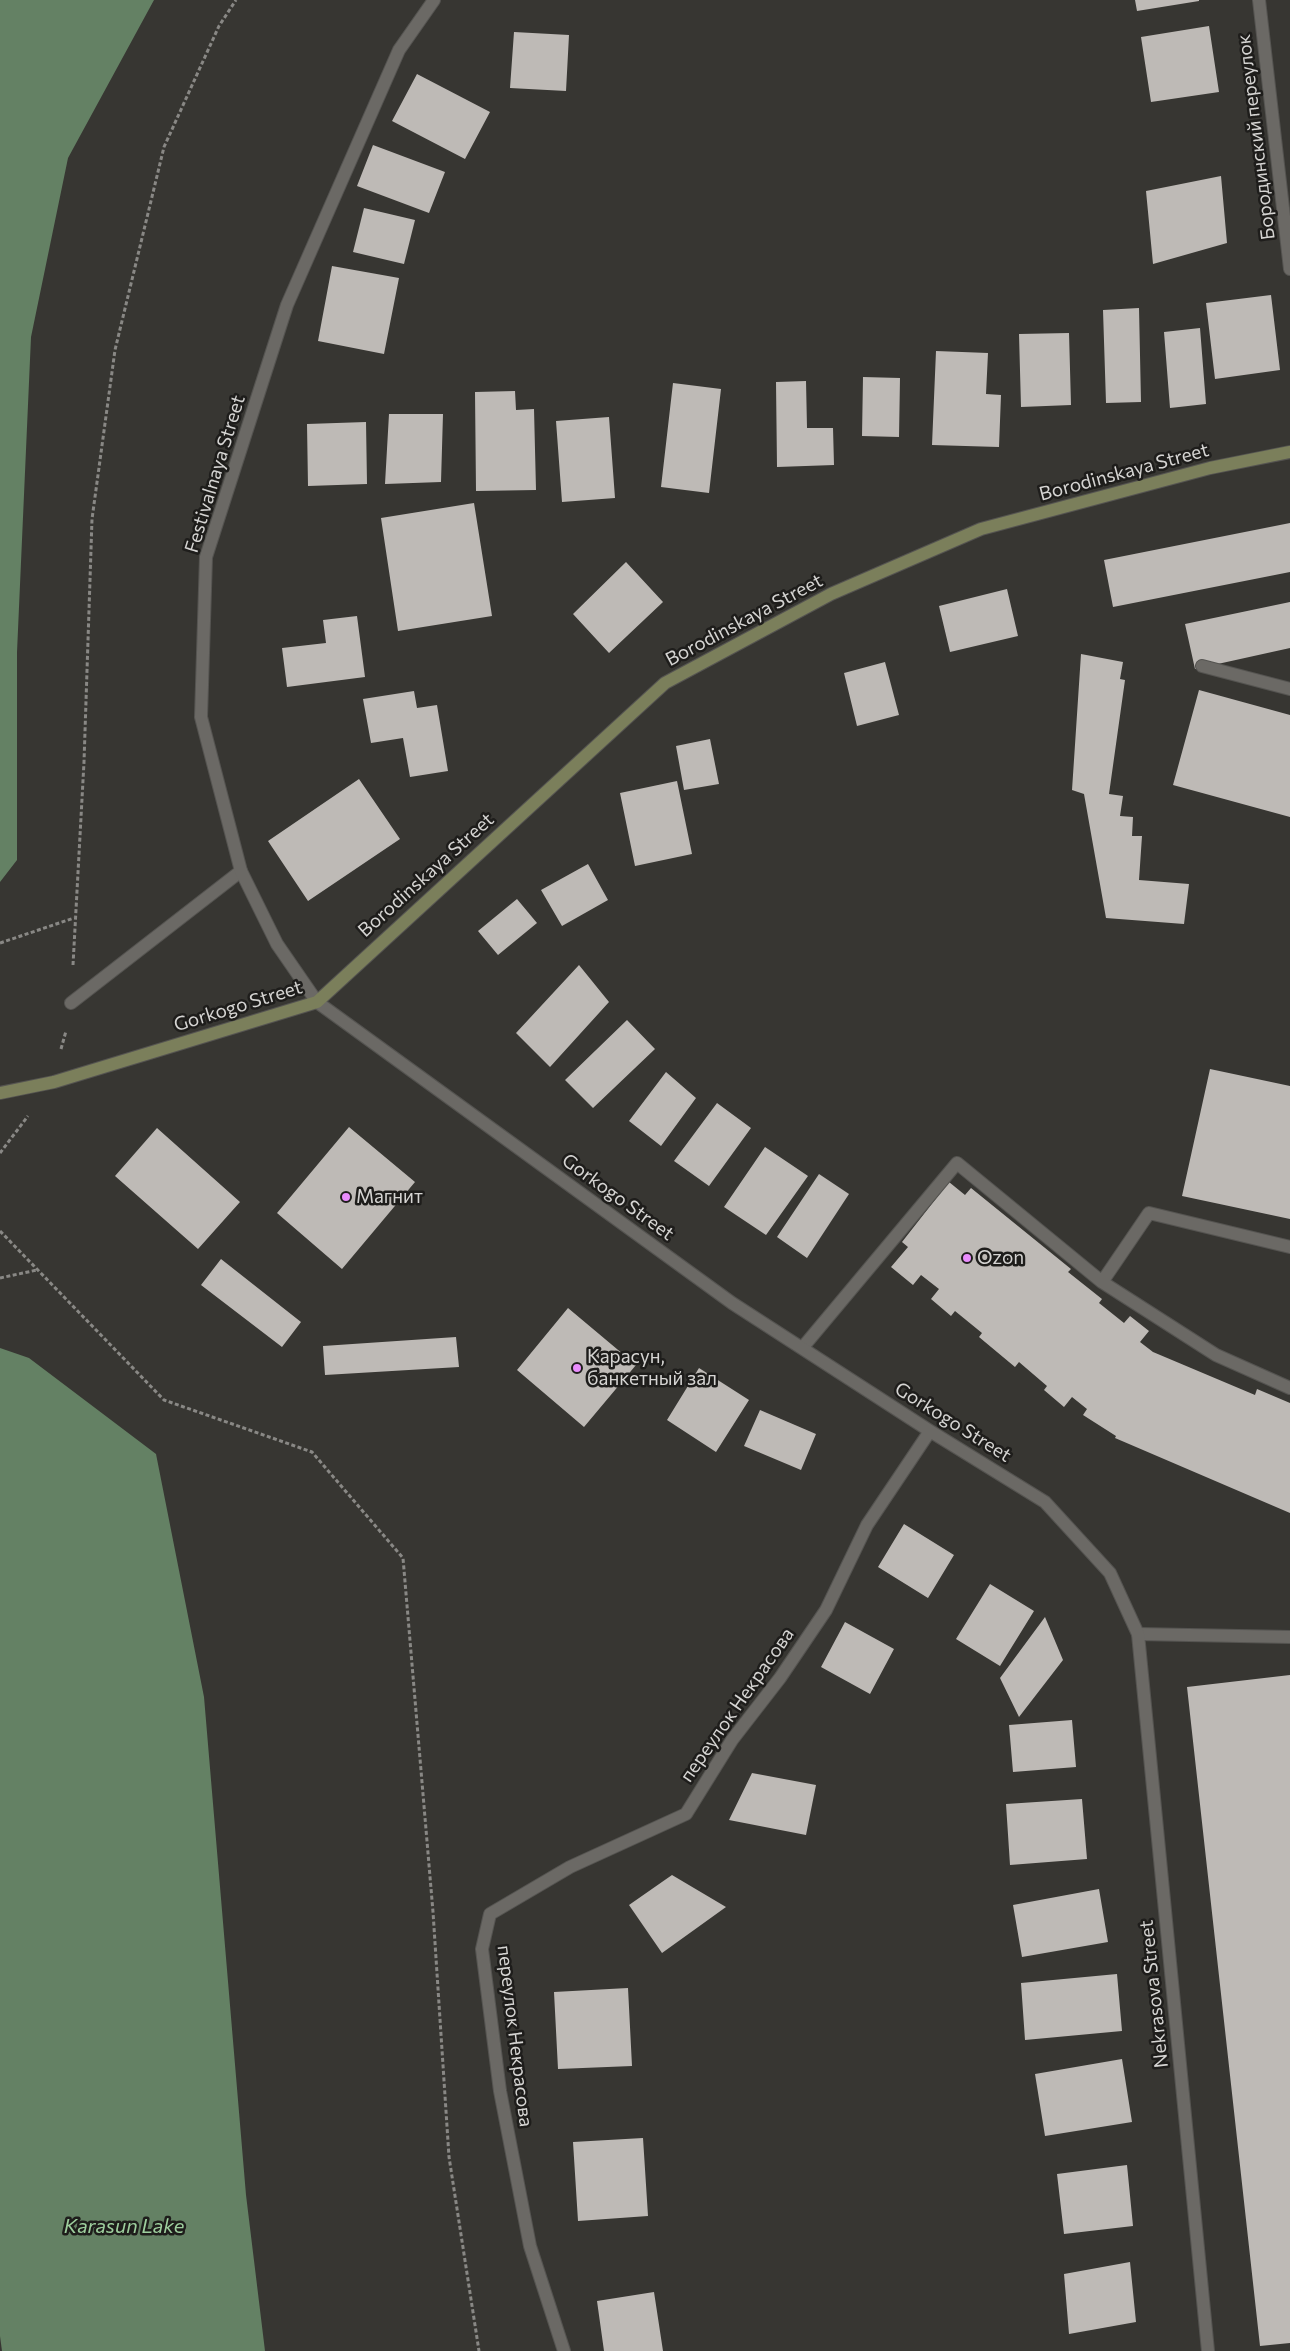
<!DOCTYPE html>
<meta charset="utf-8">
<style>
body{margin:0}
canvas{display:block;background:#373632}
</style>
<canvas width="1290" height="2351"></canvas>
<script>
const g = document.querySelector('canvas').getContext('2d');
g.lineJoin = 'round';
function paint(path, color) { g.fillStyle = color; g.fill(path, 'evenodd'); }
function stroke(path, color, width, dash) { g.strokeStyle = color; g.lineWidth = width; g.lineCap = dash ? 'butt' : 'round'; g.setLineDash(dash || []); g.stroke(path); }
function label(font, color, halo, rows, align = 'center') {
  g.font = font + ' Commissioner,sans-serif'; g.lineWidth = 5; g.setLineDash([]); g.textBaseline = 'middle'; g.strokeStyle = halo; g.fillStyle = color; for (const [text, x, y, turn = 0] of rows) {
    g.save(); g.translate(x, y); g.rotate((+turn || 0) * Math.PI / 180); g.textAlign = isNaN(turn) ? turn : align; if (halo) g.strokeText(text, 0, 0); g.fillText(text, 0, 0); g.restore();
  }
}
const water = new Path2D(`
 M0,0H154L68,158L31,337L17,652V860L0,882Z
 M0,1348L29,1358L156,1454L204,1697L246,2195L265,2351H2L0,2336Z`);
const building = new Path2D(`
 M1135,0H1199V1L1137,11Z
 M1209,26L1219,92L1151,102L1141,37Z
 M514,32L569,35L566,91L510,88Z
 M417,74L490,112L465,159L392,121Z
 M373,145L445,172L429,213L357,186Z
 M1221,176L1227,243L1153,264L1146,191Z
 M364,208L415,220L404,264L353,252Z
 M332,266L399,278L384,354L318,341Z
 M1271,295L1280,370L1215,379L1206,303Z
 M1139,308L1141,402L1106,403L1103,310Z
 M1200,328L1206,404L1170,408L1164,332Z
 M1069,333L1071,405L1021,407L1019,334Z
 M936,351L988,353L986,394L1001,395L999,447L932,445Z
 M863,377L900,378L899,437L862,436Z
 M806,381L807,428H833L834,465L777,467L776,382Z
 M673,383L721,389L709,493L661,487Z
 M515,391L516,410L534,409L536,490L476,491L475,392Z
 M389,414H443L441,482L385,484Z
 M609,417L615,498L562,502L556,421Z
 M366,422L367,484L308,486L307,424Z
 M474,503L492,616L398,631L381,518Z
 M1290,523V572L1113,607L1104,560Z
 M626,562L663,602L609,653L573,614Z
 M1007,589L1018,636L950,652L939,606Z
 M1290,602V648L1195,669L1185,624Z
 M357,616L365,677L287,687L282,648L326,643L323,620Z
 M1081,654L1123,662L1120,679L1125,680L1109,794L1123,796L1120,816L1133,817L1132,836H1142L1139,880L1189,884L1184,924L1106,918L1084,794L1072,790Z
 M885,662L899,715L857,726L844,673Z
 M1199,690L1290,715V817L1173,785Z
 M414,691L417,708L437,705L448,771L410,777L403,738L371,743L363,699Z
 M710,739L719,784L684,790L676,746Z
 M359,779L400,839L308,901L268,841Z
 M677,781L692,854L635,866L620,793Z
 M588,864L608,900L562,926L541,890Z
 M517,899L537,923L498,955L478,931Z
 M579,965L609,1002L550,1067L516,1033Z
 M627,1020L655,1049L593,1108L565,1080Z
 M1210,1069L1290,1086V1219L1182,1196Z
 M666,1072L696,1098L661,1146L629,1121Z
 M717,1103L751,1128L709,1186L674,1161Z
 M349,1127L415,1182L342,1269L277,1213Z
 M157,1128L240,1202L198,1249L115,1176Z
 M765,1147L808,1176L766,1235L724,1207Z
 M819,1174L849,1194L807,1258L777,1237Z
 M949,1182L965,1195L971,1188L1071,1269L1068,1272L1102,1299L1099,1303L1124,1323L1130,1316L1149,1331L1140,1342L1153,1352L1255,1395L1257,1389L1290,1403V1513L1115,1438L1116,1436L1083,1415L1087,1409L1072,1397L1064,1407L1044,1390L1047,1386L1019,1362L1015,1367L979,1337L982,1333L955,1311L951,1316L931,1299L939,1289L921,1275L913,1285L891,1267L908,1247L902,1242Z
 M221,1259L301,1322L282,1347L201,1285Z
 M568,1308L636,1365L584,1427L517,1370Z
 M456,1337L459,1367L325,1375L323,1346Z
 M699,1368L749,1400L716,1452L667,1420Z
 M760,1410L816,1434L801,1470L744,1446Z
 M904,1524L954,1555L928,1598L878,1567Z
 M990,1584L1034,1611L1000,1666L956,1639Z
 M1045,1617L1063,1660L1019,1717L1000,1678Z
 M845,1622L894,1649L870,1694L821,1667Z
 M1290,1675V2343L1260,2346L1187,1687Z
 M1072,1720L1076,1767L1013,1772L1009,1725Z
 M752,1773L816,1785L806,1835L729,1820Z
 M1082,1799L1087,1859L1010,1865L1006,1804Z
 M672,1875L726,1907L662,1953L629,1905Z
 M1099,1889L1108,1942L1022,1957L1013,1905Z
 M1117,1974L1122,2031L1025,2040L1021,1983Z
 M628,1988L632,2066L558,2069L554,1992Z
 M1122,2059L1132,2122L1045,2136L1035,2074Z
 M643,2138L648,2216L578,2221L573,2142Z
 M1127,2165L1133,2226L1064,2234L1057,2174Z
 M1130,2262L1136,2322L1069,2334L1064,2274Z
 M654,2292L663,2351H604L597,2301Z`);
const path = new Path2D(`
 M0,943L74,918
 M73,965L84,762L92,519L115,350L164,147L219,26L236,0
 M61,1049L66,1031
 M0,1153L28,1116
 M0,1231L164,1400L312,1452L403,1558L433,1912L449,2157L479,2351
 M0,1278L37,1270`);
const lane = new Path2D(`
 M1202,666L1290,689
 M71,1003L241,871
 M1102,1282L1149,1213L1290,1247
 M803,1347L957,1163L1102,1282L1216,1355L1290,1388
 M1138,1634L1290,1637`);
const street = new Path2D(`
 M434,0L399,50L287,305L206,557L201,717L241,871L277,944L317,1002L732,1303L930,1431L1045,1502L1110,1573L1138,1634L1208,2351
 M1259,0L1290,269
 M564,2351L530,2246L500,2091L482,1949L490,1914L570,1867L686,1814L732,1740L780,1678L826,1610L867,1525L930,1431`);
const secondary = new Path2D(`
 M0,1093L54,1082L317,1002L665,683L831,594L981,529L1210,468L1290,452`);
const markers = [
 [346,1197,5,"#ea8dfd"],
 [967,1258,5,"#ea8dfd"],
 [577,1368,5,"#ea8dfd"]
];
const streetNames = [
 ["Бородинский переулок",1256,137,-97],
 ["Borodinskaya Street",1124,472,-15],
 ["Festivalnaya Street",215,474,-73],
 ["Borodinskaya Street",744,620,-28],
 ["Borodinskaya Street",426,875,-42],
 ["Gorkogo Street",238,1006,-17],
 ["Gorkogo Street",618,1197,36],
 ["Gorkogo Street",953,1422,32],
 ["переулок Некрасова",737,1705,-55],
 ["Nekrasova Street",1154,1994,-96],
 ["переулок Некрасова",515,2036,83]
];
const poiNames = [
 ["Магнит",356,1197],
 ["Ozon",977,1258],
 ["Карасун,",587,1357],
 ["банкетный зал",587,1379]
];
const waterNames = [
 ["Karasun Lake",124,2226]
];
paint(water, '#648164');
paint(building, '#bebab6');
stroke(lane, '#555451', 14);
stroke(street, '#555451', 14);
stroke(secondary, '#555451', 14);
stroke(path, '#898885', 3, [4, 2.5]);
stroke(lane, '#6b6965', 12);
stroke(street, '#6b6965', 12);
stroke(secondary, '#7b7f5b', 12);
for (const [x, y, r, color] of markers) { const dot = new Path2D(); dot.arc(x, y, r, 0, 2 * Math.PI); g.fillStyle = color; g.fill(dot); stroke(dot, '#1e1d1b', 2); }
label('19px', '#d5d4d2', '#1e1d1b', streetNames);
label('19px', '#d5d4d2', '#1e1d1b', poiNames, 'left');
label('italic 20px', '#9ecf9e', '#1e1d1b', waterNames);
</script>
